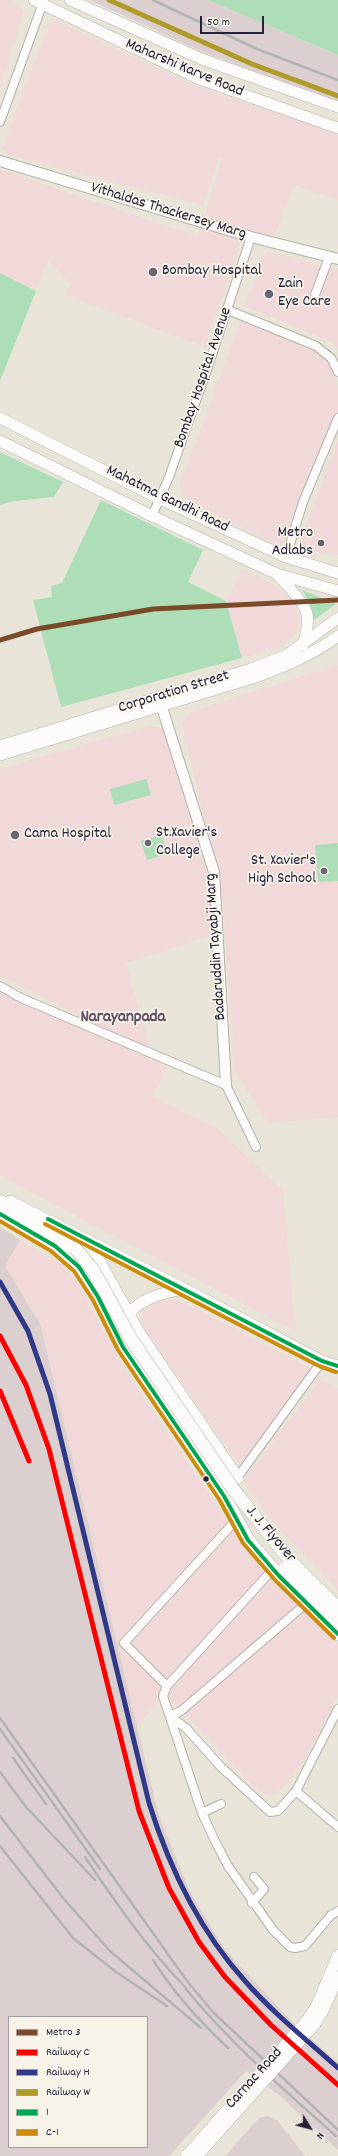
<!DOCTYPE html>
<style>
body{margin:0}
#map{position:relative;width:338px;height:2156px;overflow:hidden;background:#e8e5d8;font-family:Dekko,sans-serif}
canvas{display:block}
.legend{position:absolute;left:8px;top:2016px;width:140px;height:132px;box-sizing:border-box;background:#f7f3e8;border:1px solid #a29fa3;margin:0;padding:5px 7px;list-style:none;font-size:12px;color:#22223b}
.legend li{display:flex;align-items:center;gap:8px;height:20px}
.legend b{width:20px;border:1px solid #a29fa3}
.north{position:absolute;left:290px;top:2108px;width:40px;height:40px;-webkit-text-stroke:3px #f7f3e8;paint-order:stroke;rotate:127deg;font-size:11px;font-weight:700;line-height:16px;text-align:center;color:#22223b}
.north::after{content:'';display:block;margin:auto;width:14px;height:18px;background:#22223b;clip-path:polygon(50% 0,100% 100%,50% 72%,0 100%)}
.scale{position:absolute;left:200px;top:16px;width:64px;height:18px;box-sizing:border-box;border:2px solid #22223b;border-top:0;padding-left:5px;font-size:12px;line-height:14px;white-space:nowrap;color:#22223b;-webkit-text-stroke:3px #f7f3e8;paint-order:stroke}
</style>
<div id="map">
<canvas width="338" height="2156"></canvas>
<ul class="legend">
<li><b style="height:5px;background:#7a4b2a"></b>Metro 3</li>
<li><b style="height:5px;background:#f00"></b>Railway C</li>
<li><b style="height:5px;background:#303888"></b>Railway H</li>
<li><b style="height:5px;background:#af9b27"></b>Railway W</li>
<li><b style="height:5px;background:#00a651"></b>1</li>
<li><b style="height:5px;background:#cc8c0c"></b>C-1</li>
</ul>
<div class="north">N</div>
<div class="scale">50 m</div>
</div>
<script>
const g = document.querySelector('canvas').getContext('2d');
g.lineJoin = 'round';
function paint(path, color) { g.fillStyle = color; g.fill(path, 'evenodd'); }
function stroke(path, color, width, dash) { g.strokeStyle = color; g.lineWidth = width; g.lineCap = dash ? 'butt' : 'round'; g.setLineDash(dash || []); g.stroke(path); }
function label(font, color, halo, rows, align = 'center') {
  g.font = font + ' Dekko,sans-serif'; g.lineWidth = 3.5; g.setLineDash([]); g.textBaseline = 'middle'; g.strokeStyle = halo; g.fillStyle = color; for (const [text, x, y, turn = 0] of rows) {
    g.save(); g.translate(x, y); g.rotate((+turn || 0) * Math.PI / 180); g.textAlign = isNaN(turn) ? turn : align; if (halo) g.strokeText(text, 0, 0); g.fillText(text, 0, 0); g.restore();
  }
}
const built = new Path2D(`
 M0,0H10L20,6L24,12L0,87Z
 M57,21L196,86L338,133V200L294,185L273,239L245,231L205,347L66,295L70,284L48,260L36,291L0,273V169L198,237L222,159L219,158L203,205L8,155L2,148L49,23Z
 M271,252L338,270V349L331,342L245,306L264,254Z
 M247,321L320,350L329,359L338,386V414L287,542L278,545L183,498L180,484L240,322Z
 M338,439V555L302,550L299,544Z
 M242,569L274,584L291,599L300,617L296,634L280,647L242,658L226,601Z
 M338,665V1117L268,1123L235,1071L223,902L182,724L190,712Z
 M151,726L166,729L213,876L211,935L126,963L151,1052L0,975V769Z
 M0,986L167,1068L153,1097L217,1128L283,1190L295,1331L0,1176Z
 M20,1240L65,1266L77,1282L124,1369L227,1520L273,1574L338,1639V1696L303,1762L283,1788L270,1796L259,1792L165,1694L137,1726L40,1324L5,1266Z
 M170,1299L184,1302L312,1369L243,1463H238L141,1324L142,1311L154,1303Z
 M320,1380L338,1388V1590L276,1526L243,1481Z`);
const industrial = new Path2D(`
 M90,0H208L338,55V102L205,53Z
 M0,1227L20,1240L5,1266L40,1324L158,1813L189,1890L224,1948L290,2020L338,2063V2150L279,2095L246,2071L169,2156H0ZM9,2017H147V2147H9Z
 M268,2116L277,2120L305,2156H225L259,2118Z`);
const green = new Path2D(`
 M208,0H338V55L222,6Z
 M0,273L36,291L0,381Z
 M0,452L63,482L54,497L14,501L0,505Z
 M101,500L203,550L188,582L226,601L242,658L61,707L33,600L52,597L51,586L62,583Z
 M302,590L336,604L314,620L309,602Z
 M146,779L151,795L114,805L110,789Z
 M162,835L167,854L147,860L141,841Z
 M338,843V881L318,882L315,845Z`);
const minor = new Path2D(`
 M0,122L44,0
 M315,295L329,257
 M228,310L316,346L331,358L338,372
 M152,516L169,477L209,364L251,237
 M286,557L303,502L338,418
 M0,986L21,998L226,1085L256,1147
 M237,1478L322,1361
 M273,1569L167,1686L163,1696L202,1813L215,1841L228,1866L273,1930L290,1947L295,1948L305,1946L331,1915L338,1911
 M167,1686L124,1643L237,1519
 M170,1716L187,1729L221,1767L270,1812L278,1811L296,1791L338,1709
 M170,1716L181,1711L309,1601
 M296,1791L338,1827
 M202,1813L221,1804
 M252,1903L264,1889L254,1877`);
const tertiary = new Path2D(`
 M0,161L251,237L338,259
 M159,698L214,872L226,1085`);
const secondary = new Path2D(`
 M34,0L197,78L338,128
 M70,0L204,60L338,107
 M0,418L160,499L286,557L338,573
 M0,441L152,516L277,574L338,591
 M277,574C284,581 305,604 307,614C309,624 306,635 303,645
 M0,746L251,669L287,655L338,618
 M0,755L256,677C286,666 312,655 338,636
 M10,1201L185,1289L322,1361L338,1366
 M124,1321C135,1300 163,1292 185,1289
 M317,2005L338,1955
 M324,2009L338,1977`);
const primary = new Path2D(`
 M0,1201L53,1232L75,1248
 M0,1214L55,1246L79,1267L98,1297L123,1347L224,1496L248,1540L279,1576L338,1634
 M80,1238L94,1253L139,1334L237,1478`);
const rail = new Path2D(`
 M153,0L257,49L338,80
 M0,1718L187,1981L213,2012L338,2130
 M0,1729L100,1869
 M13,1758L46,1804
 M0,1772L26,1807L95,1880
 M0,1816L63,1898L110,1951L201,2028
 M0,1846L73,1938L116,1972L167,2006
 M85,1857C116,1903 147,1948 186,1988
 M153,1960C174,1993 199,2021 228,2048
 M186,1989C230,2043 284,2090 336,2136`);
const secondaryBridge = new Path2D(`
 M187,2155L308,2019L317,2005
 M197,2156L315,2024L324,2009`);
const primaryBridge = new Path2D(`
 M75,1248L93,1270L131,1339L233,1489L292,1563L338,1608
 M285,1569L338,1622`);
const bus1 = new Path2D(`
 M0,1214L55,1246L79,1267L98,1297L123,1347L224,1496L248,1540L279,1576L338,1634
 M48,1219L322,1361L338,1366`);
const bus2 = new Path2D(`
 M0,1221L51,1251L74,1271L93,1300L118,1350L219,1499L243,1543L275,1580L334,1638
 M45,1224L319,1366L336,1372`);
const rail1 = new Path2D(`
 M0,1336L26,1385L49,1449L139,1811L169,1888L199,1942L225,1977L271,2025L338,2085
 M0,1391L29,1461`);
const rail2 = new Path2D(`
 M0,1282L28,1331L50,1394L149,1803C169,1867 199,1930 245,1981C273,2013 307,2040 338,2068`);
const rail3 = new Path2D(`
 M109,0L252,64L338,96`);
const metro1 = new Path2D(`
 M0,640L37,629L153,609L338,600`);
const markers = [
 [153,272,5,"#676672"],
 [269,294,5,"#676672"],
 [321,543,4,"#676672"],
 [15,835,5,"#676672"],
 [148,843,4,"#676672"],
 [324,871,4,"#676672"],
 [206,1479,3.5,"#22223b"]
];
const streetNames = [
 ["Maharshi Karve Road",184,69,23],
 ["Vithaldas Thackersey Marg",168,212,17],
 ["Bombay Hospital Avenue",204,378,-71],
 ["Mahatma Gandhi Road",167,500,26],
 ["Corporation Street",174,693,-17],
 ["Badaruddin Tayabji Marg",217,947,-94],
 ["J. J. Flyover",270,1535,50],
 ["Carnac Road",255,2079,-48]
];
const poiNames = [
 ["Bombay Hospital",162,272],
 ["Zain",278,285],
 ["Eye Care",278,303],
 ["Metro",313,534,"right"],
 ["Adlabs",313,552,"right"],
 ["St.Xavier's",156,834],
 ["College",156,852],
 ["Cama Hospital",24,835],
 ["St. Xavier's",316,862,"right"],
 ["High School",316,880,"right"]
];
const neighbourhoodNames = [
 ["Narayanpada",123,1019]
];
paint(built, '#f0d9d8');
paint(industrial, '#dbcfd0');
paint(green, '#aedeb8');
stroke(minor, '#b3b1ab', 10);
stroke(tertiary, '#b3b1ab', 12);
stroke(secondary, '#b3b1ab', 12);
stroke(primary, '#b3b1ab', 14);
stroke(minor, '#fcfbf9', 8);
stroke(tertiary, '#fcfbf9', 10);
stroke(secondary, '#fcfbf9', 11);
stroke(primary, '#fcfbf9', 13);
stroke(rail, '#b3b3b4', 2.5);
stroke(secondaryBridge, '#b3b1ab', 12, []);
stroke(primaryBridge, '#b3b1ab', 14, []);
stroke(secondaryBridge, '#fcfbf9', 11);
stroke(primaryBridge, '#fcfbf9', 13);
stroke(bus1, '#00a651', 4);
stroke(bus2, '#cc8c0c', 4);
stroke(rail1, '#f00', 5);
stroke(rail2, '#303888', 5);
stroke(rail3, '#af9b27', 5);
stroke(metro1, '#7a4b2a', 5);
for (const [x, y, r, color] of markers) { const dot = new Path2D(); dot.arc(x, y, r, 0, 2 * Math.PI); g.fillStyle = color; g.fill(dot); stroke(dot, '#f7f3e8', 1.5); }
label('16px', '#22223b', '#f7f3e8', streetNames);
label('16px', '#22223b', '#f7f3e8', poiNames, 'left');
label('bold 17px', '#634f65', '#f7f3e8', neighbourhoodNames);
</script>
